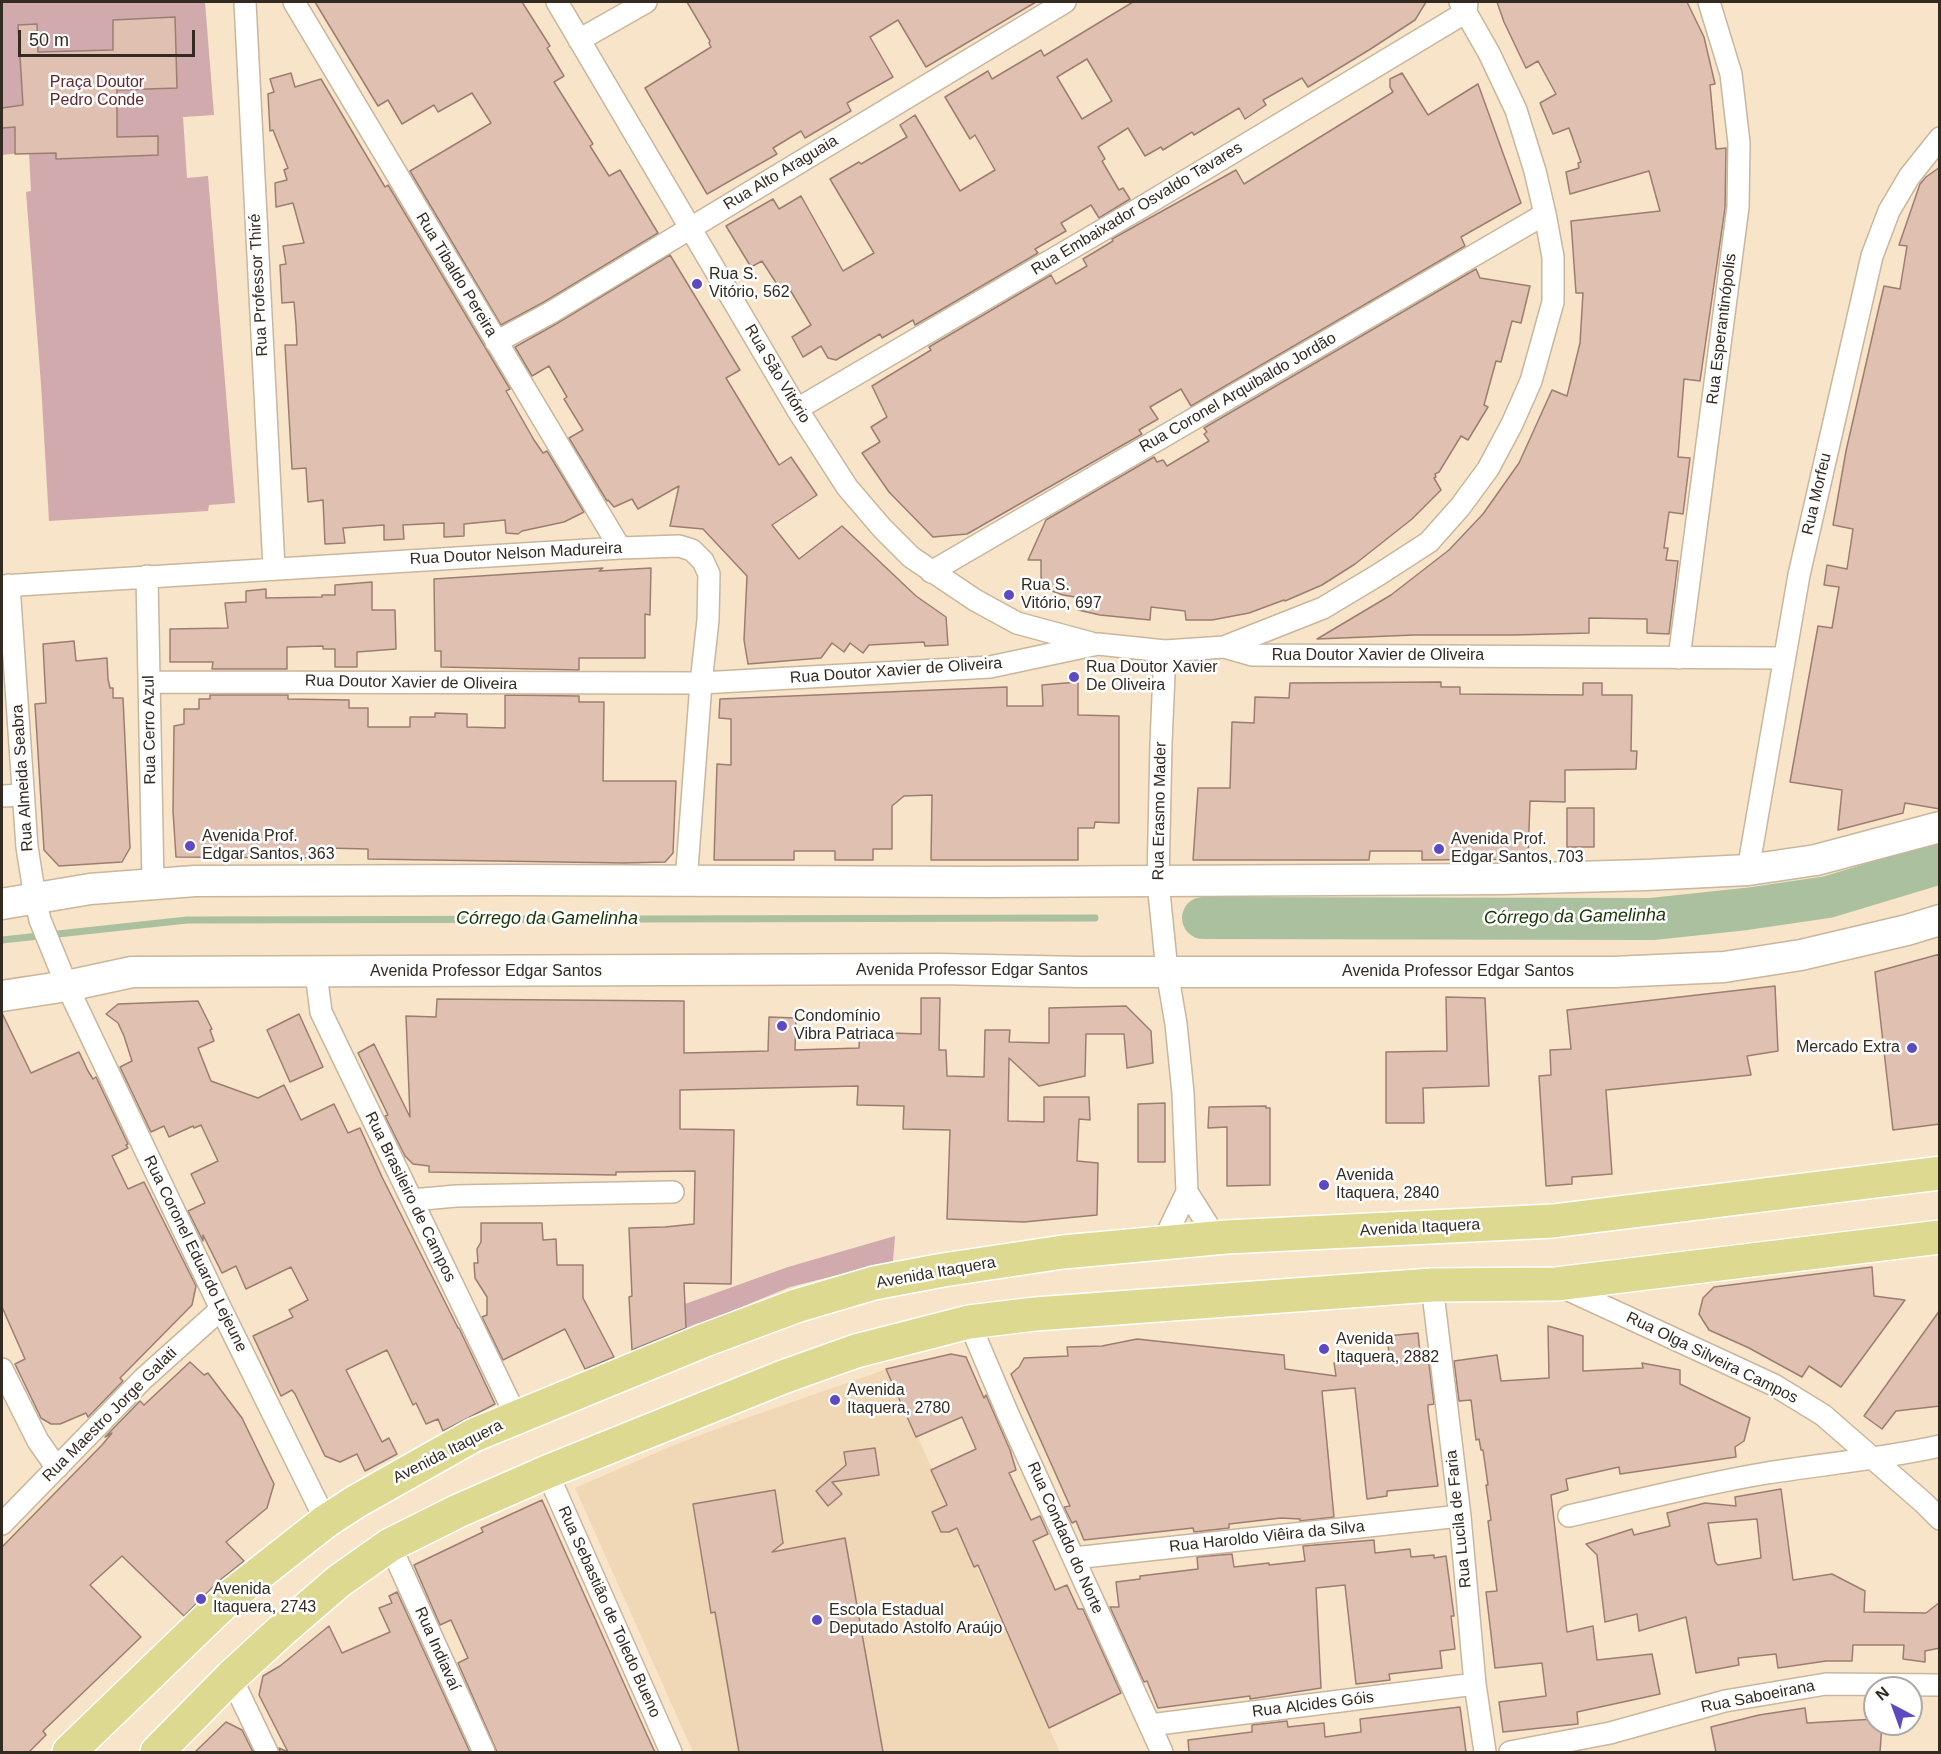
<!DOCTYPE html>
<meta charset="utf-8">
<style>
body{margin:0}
#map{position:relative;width:1941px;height:1754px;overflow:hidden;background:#f8e4c9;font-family:Helvetica,sans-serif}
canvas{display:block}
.frame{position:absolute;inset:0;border:3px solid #332b21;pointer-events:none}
.north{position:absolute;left:1863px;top:1676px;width:60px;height:60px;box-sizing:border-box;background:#fff;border:2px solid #adaaa6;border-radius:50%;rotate:319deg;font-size:16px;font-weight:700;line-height:24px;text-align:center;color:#332b21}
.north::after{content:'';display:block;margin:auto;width:21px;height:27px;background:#5d4ac2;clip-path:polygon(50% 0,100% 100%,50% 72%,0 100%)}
.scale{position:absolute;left:18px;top:30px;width:177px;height:27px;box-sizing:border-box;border:3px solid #332b21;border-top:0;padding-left:8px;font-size:18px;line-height:21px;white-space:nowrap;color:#332b21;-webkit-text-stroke:4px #fff;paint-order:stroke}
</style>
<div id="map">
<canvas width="1941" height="1754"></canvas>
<div class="frame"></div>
<div class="north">N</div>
<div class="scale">50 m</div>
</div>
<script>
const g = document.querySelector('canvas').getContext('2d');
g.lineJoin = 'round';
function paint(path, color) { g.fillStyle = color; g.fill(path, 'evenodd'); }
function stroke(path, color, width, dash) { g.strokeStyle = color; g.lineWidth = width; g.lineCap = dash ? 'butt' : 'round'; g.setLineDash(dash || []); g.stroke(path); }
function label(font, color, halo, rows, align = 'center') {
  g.font = font + ' Helvetica,sans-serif'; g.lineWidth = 5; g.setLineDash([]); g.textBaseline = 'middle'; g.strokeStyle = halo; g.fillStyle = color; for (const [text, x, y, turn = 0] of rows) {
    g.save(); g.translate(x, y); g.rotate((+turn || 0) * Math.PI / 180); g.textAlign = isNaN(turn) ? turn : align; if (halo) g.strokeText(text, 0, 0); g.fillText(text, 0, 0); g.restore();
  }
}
const built = new Path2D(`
 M887,1369L1060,1752H693L575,1488L674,1445L738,1421Z`);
const green = new Path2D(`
 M2,2H205L214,115L183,117L187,178L208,176L235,503L209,505L208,511L49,521L41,384L26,192L31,191L29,152L2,155Z
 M895,1236L893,1261L790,1287L686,1330L685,1304L788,1267Z`);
const stream = new Path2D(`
 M2,940L187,920L1095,918`);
const river = new Path2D(`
 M1203,918L1652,919L1746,909L1828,897L1940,863`);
const building = new Path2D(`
 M315,2H522L550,46L547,48L564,76L554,82L593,144L590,146L609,176L620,170L658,233L544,302L501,325L410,171L491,123L472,93L438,112L434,105L402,124L388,100L378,106Z
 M687,2H1036L926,67L898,20L870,37L893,77L847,103L851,111L805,138L801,131L773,148L777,154L707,194L645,88L711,47L709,43L710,41Z
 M1133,2H1426L1415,20L1369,50L1308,87L1302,78L1263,100L1266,105L1245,119L1239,108L1194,135L1192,132L1163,150L1161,147L1145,156L1128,128L1098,147L1105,159L1102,161L1119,190L1123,188L1130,199L1099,218L1091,205L1061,223L1066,231L1035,249L1038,253L915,325L913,320L882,338L880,334L836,360L828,358L821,346L803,357L792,337L811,325L789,288L782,292L762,261L751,267L726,226L773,199L779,209L801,196L843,271L874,253L830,179L859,162L861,164L907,137L900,125L915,115L960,191L995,170L975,135L970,139L945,97L988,71L992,79L1041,50L1044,56ZM1087,59L1112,101L1082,119L1057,77Z
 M1497,2H1687L1704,37L1715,84L1710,85L1716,149L1726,148L1725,208L1700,381L1684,379L1678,457L1690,458L1683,514L1669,512L1664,548H1668L1666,560L1678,561L1669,634L1647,633V619L1589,618V633L1514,635H1414L1317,639L1391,595L1449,550L1483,514L1519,463L1552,390L1567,396L1580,343L1583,293H1576L1571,221L1660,211L1649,171L1570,194L1566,172L1579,168L1578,163L1581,162L1569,128L1553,134L1540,103L1556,94L1538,61L1526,68L1504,22Z
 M175,17L177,88L117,90V137L158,136V155L56,159V153L15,154V127L2,128V108L23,105L18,25L37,24L38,52L113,50V20Z
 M291,73L295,87L321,79L385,187L388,185L510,389L506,391L534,440L543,453L547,451L584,512L564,522L522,531L518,534L506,533L505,520L464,524V536L444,537V523L403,525L404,539L384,540V525L343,528L345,543L325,544L323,500L308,502L306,468L292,469L285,345H297L296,325L294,302L282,303L280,265L286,264L283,246L304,243L293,203L276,207L275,183L287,180L284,170L288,168L273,130L270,131L268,94L274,92L270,79Z
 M1402,73L1428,115L1478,84L1521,203L1461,237L1465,246L1191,406L1181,389L1150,407L1158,419L1139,430L1142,434L967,534L933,537L889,492L862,453L880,442L871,427L887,417L872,386L931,350L929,347L1051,275L1056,284L1087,266L1083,259L1113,241L1112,239L1236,170L1244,184L1393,92L1390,87V79Z
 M1940,167V809L1905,803L1903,813L1838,830L1842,790L1790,782L1818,626L1832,628L1839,587L1824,585L1827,565L1847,569L1853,529L1833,525L1846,451L1876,320L1884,286L1900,289L1907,246L1899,245L1920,184L1926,177Z
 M670,255L740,370L726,378L749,416L779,465L791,457L817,495L772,525L799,559L842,526L916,596L946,617L948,645L925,646L924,642L869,645L863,653L850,643L844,652L832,643L821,658L748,664L744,640L747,576L703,529L670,526L679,486L638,509L632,499L614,507L608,500L607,501L569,438L583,430L564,399L567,397L549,366L532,376L515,347L556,324Z
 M1476,269L1480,278L1530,286L1521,323L1512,321L1501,362L1496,361L1484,405L1488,407L1468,440L1461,436L1439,472L1435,474L1436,477L1434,478L1441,490L1412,519L1355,564L1322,585L1285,601L1284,600L1249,613L1212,620H1186L1185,611L1151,607L1150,620L1100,615L1078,610L1081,598L1063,595L1041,587V560H1028L1046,520L1154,457L1157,462L1163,460L1167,466L1209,441L1204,434L1207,432L1204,428Z
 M603,568L599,571L651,568L650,615L645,614V658H579V670L441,667V651H435L434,579Z
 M372,582V610H395L396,649L357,652V667H335V649H323V646L287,647V669H212L213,662H170V629L228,628L225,603L246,602V591L266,589V598L322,597V595H335V585Z
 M74,641L76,661L107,658L108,679L110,688H113V698H123L130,848L122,862L59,866L44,850L35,704L46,703L43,644Z
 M1078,682V715L1119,716V823L1095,822L1094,828H1078V860H931L932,795L904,796L892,806V849H873V860H835V851H794V860H714L717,764L731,765V719L719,718L720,699L1007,687V706H1043L1042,685Z
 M1441,682V687H1460V694L1583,695V683H1602V695H1632L1631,751H1637L1636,769L1565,770V802L1530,801L1528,859L1422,860V851H1370L1369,860H1193L1198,788H1230L1232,722L1254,723L1255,697L1289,698L1290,683Z
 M210,695H288V699L349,700V708H368V727H410V717H435V713L467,714V727L505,728V695L579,696V702H604L603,781H676L673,853L665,862L624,863L368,859V849L326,848V858L176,857L173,811L174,726L184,724V709H199V699H210Z
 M1567,808H1594V847H1567Z
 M1940,954V1124L1893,1130L1875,972Z
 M1775,986L1778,1051L1747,1056L1751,1075L1606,1090L1612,1174L1572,1177V1184L1546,1186L1539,1076L1551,1075L1550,1050L1571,1049L1567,1010Z
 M1446,997L1485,998L1489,1086L1423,1088L1424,1123H1386V1052L1447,1051Z
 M921,998H940L939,1050H946L947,1076L984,1077L985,1030H1010L1009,1042L1049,1043V1008L1126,1006L1151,1031L1153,1063L1127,1068L1124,1034H1086L1085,1076L1039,1086L1009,1058L1008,1121L1044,1122V1097H1089L1090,1120L1079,1119L1077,1161L1098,1163L1097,1215L1024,1222L947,1219L950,1130L903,1129L904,1106L857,1105L858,1086L680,1090V1129L734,1130L731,1284L684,1283L686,1328L632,1350L629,1297L632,1296L629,1228L665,1227L694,1224L695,1171L616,1172V1175L429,1172V1166L413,1164L405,1156L385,1116L388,1115L358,1053L374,1044L410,1117L406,1016L436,1017L437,999L684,1001V1053L768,1051L769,1017L796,1018L795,1050L859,1048L860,1032L921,1034Z
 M198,1001L212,1029L210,1030L214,1041L198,1048L211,1081L258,1098L284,1085L301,1120L334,1104L348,1133L360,1128L382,1177L458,1328H459L495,1404L443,1431L438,1419L426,1424L416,1403L413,1405L387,1350L346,1370L382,1442L389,1438L397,1454L365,1471L357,1454L340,1462L325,1456L295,1394L292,1390L281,1396L253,1336L293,1317L289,1310L308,1300L291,1267L246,1289L236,1266L222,1273L203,1235V1241L188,1211L205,1203L191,1174L218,1161L201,1125L194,1128L193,1126L169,1137L164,1126L151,1132L120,1067L132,1061L124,1036L118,1023L106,1014L118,1004Z
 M2,1013L31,1073L79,1052L88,1071L93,1079L96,1077L128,1144L126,1145L128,1148L112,1156L128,1189L144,1182L196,1286L192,1305L120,1378L123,1381L88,1417L86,1413L60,1424H51L41,1418L15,1364L25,1359L2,1307Z
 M299,1014L323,1067L290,1082L267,1030Z
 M1165,1103V1162H1138V1104Z
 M1266,1106V1108H1270V1185L1227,1186V1127L1208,1128L1209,1107Z
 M481,1223H542L543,1240L556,1239L557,1265H583V1298L614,1357L585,1369L565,1329L503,1360L482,1317L487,1315V1297L475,1278L474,1263H478L477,1249L481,1242Z
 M1872,1267L1874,1296L1905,1300L1841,1387L1809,1366L1802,1377L1749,1348L1709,1330L1699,1314L1703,1298L1714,1287Z
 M1940,1310V1406L1896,1411L1882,1429L1864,1416Z
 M1548,1326L1583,1336V1371L1643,1368L1642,1363L1680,1370V1384L1750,1418L1744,1441L1735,1447L1736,1457L1620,1474L1619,1467L1566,1479L1568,1490L1551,1495L1567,1632L1593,1626L1597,1660L1652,1654L1660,1694L1577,1712L1578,1724L1503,1732L1499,1702L1546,1696L1542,1663L1495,1668L1486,1592L1497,1591L1488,1521L1491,1520L1486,1485H1488L1483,1450H1481L1479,1439L1476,1440L1471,1400L1459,1401L1454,1361L1497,1355L1501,1381L1549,1378Z
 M1418,1333L1420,1353H1422L1424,1364H1429L1434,1404L1428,1405V1410L1438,1486L1387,1491V1496L1367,1499L1355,1388L1322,1391L1334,1517L1300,1521V1519L1281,1518L1229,1524V1528L1194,1532L1193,1528L1084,1540L1076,1521L1072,1523L1064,1507L1070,1506L1011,1374L1019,1367L1024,1358L1068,1356L1067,1347L1102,1346L1137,1339L1284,1355L1285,1369L1336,1376L1334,1363H1353L1352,1356L1389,1353L1387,1336Z
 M951,1354L966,1357L984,1398L986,1395L1010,1450L1016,1470L1009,1473L1031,1520L1040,1516L1048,1534L1033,1541L1053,1585L1055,1590L1067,1585L1078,1609H1083L1121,1693L1049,1728L978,1565L974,1567L957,1528L949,1532H941L932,1512L947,1505L931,1470L976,1449L962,1417L916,1437L886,1369Z
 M190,1362L204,1375L208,1373L242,1418L274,1484L267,1508L226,1542L244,1561L220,1580L184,1616L122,1556L90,1585L141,1637L43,1731L46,1735L29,1752H2V1547L102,1445L112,1433L105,1437L140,1401L144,1405Z
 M875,1448L879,1475L832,1482L842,1494L828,1506L816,1491L846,1465L844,1452Z
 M1781,1489L1793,1580L1832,1574L1865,1591L1864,1612L1926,1613L1940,1602V1648L1925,1651V1662L1903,1659L1904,1645H1853L1852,1661H1826L1778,1668L1776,1654L1738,1658L1739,1665L1696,1673L1686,1617L1639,1631L1637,1614L1605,1622L1597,1555L1586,1544L1632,1529L1634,1535L1670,1526L1667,1513L1705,1503L1736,1506L1735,1497ZM1757,1519L1761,1558L1718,1565L1715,1562L1708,1523Z
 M775,1490L783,1543L772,1552L845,1538L883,1752H739L715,1612L711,1613L693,1504Z
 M542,1500L647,1735L655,1752H497L458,1663L468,1658L451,1620L440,1625L414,1565L483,1532L481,1528Z
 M1374,1540L1375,1553L1410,1549L1411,1557L1434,1555V1558L1446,1556L1454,1616H1451L1455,1649L1440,1651L1442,1668L1389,1674L1390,1680L1356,1684L1345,1585L1316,1588L1321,1688L1250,1699V1696L1158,1708L1147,1681L1144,1682L1110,1607H1119L1116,1582L1140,1579V1576L1198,1569L1197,1557L1232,1554L1234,1567L1269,1563V1565L1305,1561L1303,1546Z
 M397,1592L470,1752H280L279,1748L288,1752L259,1695L263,1676L280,1666L329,1626L342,1653L390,1632L379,1608L392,1603L389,1596Z
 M1460,1707L1466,1752H1189L1188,1740L1252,1732V1725L1287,1721L1288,1727L1324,1723L1325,1737L1361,1732L1360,1719Z
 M1805,1708L1807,1723L1875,1719V1724H1882L1880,1752H1716L1711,1727L1759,1715Z
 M226,1722L242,1730L253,1752H195Z`);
const minor = new Path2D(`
 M245,2L274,568
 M294,2L620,548
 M557,2L797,409L847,487L882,528L911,557L975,600L1017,623L1091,643
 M579,40L646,2
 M496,342L550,313L1065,2
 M797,409L1142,207L1466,12L1467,2
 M931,572L1545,214
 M147,576L153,884
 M9,585L27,847L35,898L40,920L67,986L221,1309L326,1521
 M2,586L620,548L679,546L692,550L703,561L709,574L708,620L701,683L686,882
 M1224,647L1323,608L1378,575L1429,542L1460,507L1488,469L1512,424L1531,381L1553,302V257L1545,214L1535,171L1516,110L1489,53L1460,2
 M1679,658L1738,207L1739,143L1731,74L1709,2
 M149,682L701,683L990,667L1098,644L1165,651L1224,647L1252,655L1784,658
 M2,796L23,795
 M1748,870L1799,575L1872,256L1889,211L1909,177L1940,138
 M316,973L321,1012L517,1418
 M1187,1192L1216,1238
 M412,1200L456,1196L673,1192
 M1163,1242L1187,1192L1183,1093L1176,1024L1167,971L1158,882L1161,743L1165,651
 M1432,1285L1460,1516L1475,1684L1485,1752
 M1560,1286L1774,1385L1823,1415L1924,1503L1940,1519
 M969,1322L1008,1414L1162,1752
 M2,1369L38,1441L57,1468
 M547,1472L671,1752
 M1569,1516C1635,1501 1700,1484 1767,1473C1824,1464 1882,1459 1940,1446
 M2,1524L143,1379L221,1309
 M390,1545L484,1752
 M1074,1558L1460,1516
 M231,1677L267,1752
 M1150,1725L1475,1684
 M1510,1752L1610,1733L1725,1701L1826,1684L1940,1685`);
const secondary = new Path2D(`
 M2,904L90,889L195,881L511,880L988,882L1502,879L1646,875L1748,870L1816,860L1940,827
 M2,996L67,986L132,972L939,969L1081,972H1614L1724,967L1801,955L1907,930L1940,920`);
const primary = new Path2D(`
 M69,1752L233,1594L326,1521L357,1501L474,1435L705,1340L796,1306L874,1283L943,1270L1063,1252L1226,1237L1553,1221L1940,1173
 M157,1752L231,1677L281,1631L339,1581L390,1545L458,1511L547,1472L783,1377L856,1351L969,1322L1035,1314L1432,1285L1556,1284L1940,1237`);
const markers = [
 [697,284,6,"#5d4ac2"],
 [1009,595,6,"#5d4ac2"],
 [1074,677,6,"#5d4ac2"],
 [190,846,6,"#5d4ac2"],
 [1439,849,6,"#5d4ac2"],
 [782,1026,6,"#5d4ac2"],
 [1912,1048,6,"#5d4ac2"],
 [1324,1185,6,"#5d4ac2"],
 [1324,1349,6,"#5d4ac2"],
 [835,1400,6,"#5d4ac2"],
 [201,1599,6,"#5d4ac2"],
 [817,1620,6,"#5d4ac2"]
];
const parkNames = [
 ["Praça Doutor",97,83],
 ["Pedro Conde",97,101]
];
const streetNames = [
 ["Rua Alto Araguaia",781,173,-31],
 ["Rua Embaixador Osvaldo Tavares",1137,209,-31],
 ["Rua Tibaldo Pereira",456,275,59],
 ["Rua Professor Thiré",259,285,-93],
 ["Rua Esperantinópolis",1722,329,-83],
 ["Rua São Vitório",777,374,59],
 ["Rua Coronel Arquibaldo Jordão",1238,393,-30],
 ["Rua Morfeu",1817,494,-77],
 ["Rua Doutor Nelson Madureira",516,554,-3],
 ["Rua Doutor Xavier de Oliveira",1378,656],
 ["Rua Doutor Xavier de Oliveira",896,671,-4],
 ["Rua Doutor Xavier de Oliveira",411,683,1],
 ["Rua Cerro Azul",150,730,-91],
 ["Rua Almeida Seabra",23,778,-94],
 ["Rua Erasmo Mader",1160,811,-89],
 ["Avenida Professor Edgar Santos",972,971],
 ["Avenida Professor Edgar Santos",486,972],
 ["Avenida Professor Edgar Santos",1458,972],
 ["Rua Brasileiro de Campos",410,1197,64],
 ["Avenida Itaquera",1420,1228,-3],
 ["Rua Coronel Eduardo Lejeune",195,1254,64],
 ["Avenida Itaquera",936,1273,-10],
 ["Rua Olga Silveira Campos",1712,1358,26],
 ["Rua Maestro Jorge Galati",110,1415,-45],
 ["Avenida Itaquera",448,1452,-27],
 ["Rua Lucila de Faria",1459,1519,-96],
 ["Rua Haroldo Viêira da Silva",1267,1537,-6],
 ["Rua Condado do Norte",1065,1538,66],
 ["Rua Sebastião de Toledo Bueno",609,1612,66],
 ["Rua Indiavaí",437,1649,66],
 ["Rua Saboeirana",1758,1697,-11],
 ["Rua Alcides Góis",1313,1705,-7]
];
const poiNames = [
 ["Rua S.",709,275],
 ["Vitório, 562",709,293],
 ["Rua S.",1021,586],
 ["Vitório, 697",1021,604],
 ["Rua Doutor Xavier",1086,668],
 ["De Oliveira",1086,686],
 ["Avenida Prof.",202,837],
 ["Edgar Santos, 363",202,855],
 ["Avenida Prof.",1451,840],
 ["Edgar Santos, 703",1451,858],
 ["Condomínio",794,1017],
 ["Vibra Patriaca",794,1035],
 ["Mercado Extra",1900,1048,"right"],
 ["Avenida",1336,1176],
 ["Itaquera, 2840",1336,1194],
 ["Avenida",1336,1340],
 ["Itaquera, 2882",1336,1358],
 ["Avenida",847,1391],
 ["Itaquera, 2780",847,1409],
 ["Avenida",213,1590],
 ["Itaquera, 2743",213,1608],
 ["Escola Estadual",829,1611],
 ["Deputado Astolfo Araújo",829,1629]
];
const waterNames = [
 ["Córrego da Gamelinha",1575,917,-1],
 ["Córrego da Gamelinha",547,919]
];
paint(built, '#f0d7b6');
paint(green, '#d0aaac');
stroke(stream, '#aac09f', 7);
stroke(river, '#aac09f', 42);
paint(building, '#e0c0b1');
stroke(building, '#9c7e71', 1.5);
stroke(minor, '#c9b69c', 24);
stroke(secondary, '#c9b69c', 33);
stroke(primary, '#fff', 36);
stroke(minor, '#fff', 21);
stroke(secondary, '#fff', 30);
stroke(primary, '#ddd990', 33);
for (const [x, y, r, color] of markers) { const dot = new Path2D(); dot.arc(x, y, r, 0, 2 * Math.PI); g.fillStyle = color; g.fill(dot); stroke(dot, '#fff', 2); }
label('16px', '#61282e', '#fff', parkNames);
label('16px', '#332b21', '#fff', streetNames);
label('16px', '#332b21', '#fff', poiNames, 'left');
label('italic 18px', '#193604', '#fff', waterNames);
</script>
